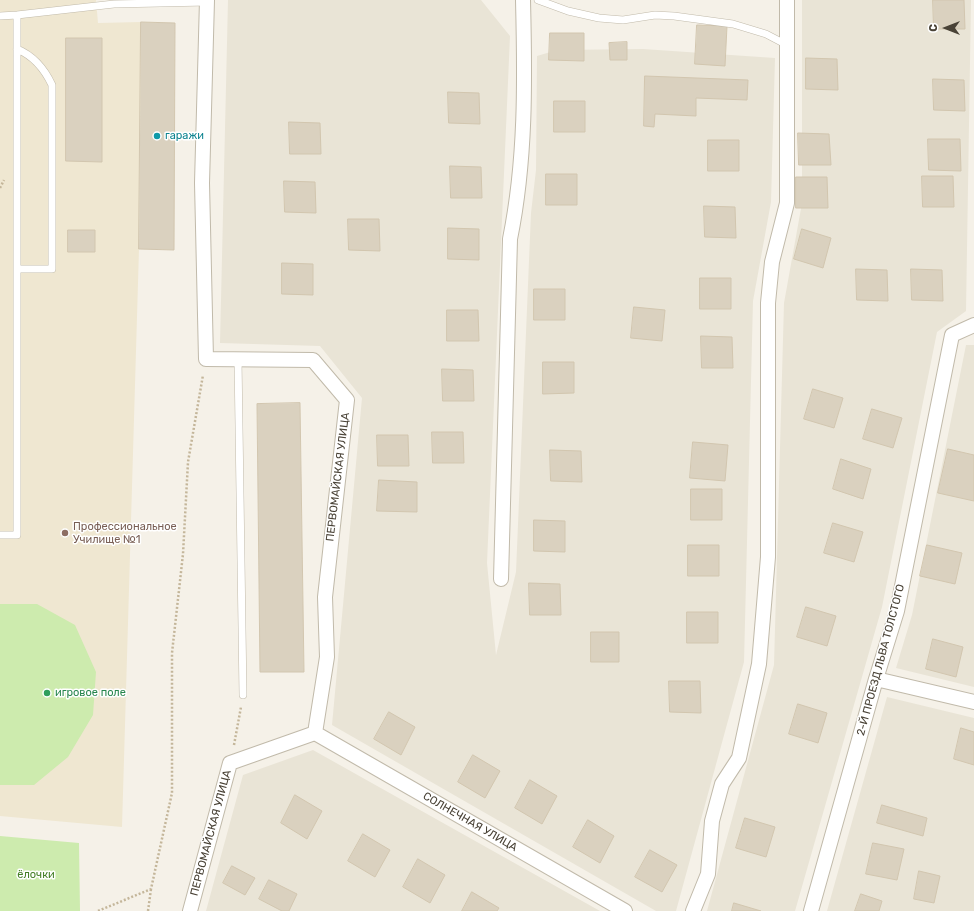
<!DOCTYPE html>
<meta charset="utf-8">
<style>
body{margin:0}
#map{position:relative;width:974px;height:911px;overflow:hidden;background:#f5f1e8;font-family:Rubik,sans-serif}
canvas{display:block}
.north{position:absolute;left:926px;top:8px;width:40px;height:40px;-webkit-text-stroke:3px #fff;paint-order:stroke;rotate:270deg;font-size:11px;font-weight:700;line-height:16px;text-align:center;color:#494236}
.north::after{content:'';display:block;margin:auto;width:14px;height:18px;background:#494236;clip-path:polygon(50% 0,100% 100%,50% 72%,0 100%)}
</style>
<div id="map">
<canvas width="974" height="911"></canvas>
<div class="north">С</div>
</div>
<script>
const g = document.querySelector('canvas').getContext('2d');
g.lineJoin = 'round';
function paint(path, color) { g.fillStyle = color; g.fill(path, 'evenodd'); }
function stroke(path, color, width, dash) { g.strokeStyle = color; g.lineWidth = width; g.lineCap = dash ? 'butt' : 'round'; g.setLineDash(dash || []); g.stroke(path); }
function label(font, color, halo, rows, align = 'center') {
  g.font = font + ' Rubik,sans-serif'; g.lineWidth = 3; g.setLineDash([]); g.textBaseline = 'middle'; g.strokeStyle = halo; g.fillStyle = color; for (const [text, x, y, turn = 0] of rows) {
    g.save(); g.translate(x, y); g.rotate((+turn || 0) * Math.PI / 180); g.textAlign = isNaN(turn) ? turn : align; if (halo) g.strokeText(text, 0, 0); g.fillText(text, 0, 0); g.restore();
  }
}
const residential = new Path2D(`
 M228,0H481L510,36L487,563L496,655L516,572L531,213L536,170L537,56L557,50L643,49L775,58L771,202L753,301L744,662L676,911H656L332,725L362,398L320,346L220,343Z
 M802,0H971L966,311L937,332L882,607L795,911H707L774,665L784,303L802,203Z
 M966,345H974V687L896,668L912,615Z
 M887,697L974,718V911H827Z
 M313,750L600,911H206L243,775Z`);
const education = new Path2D(`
 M0,0H96L98,23L141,22L139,249L122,827L0,816Z`);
const green = new Path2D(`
 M0,604H37L75,625L96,672L93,715L68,757L34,785H0Z
 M0,836L79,843L80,911H0Z`);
const building = new Path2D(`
 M933,0H964L965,29H934Z
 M141,22L175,23L174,250L139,249Z
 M697,25L727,26L725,66L695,64Z
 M550,33H584V61L549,60Z
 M66,38H102V162L66,161Z
 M627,42V60H610L609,43Z
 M806,58L837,59L838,90L806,89Z
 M645,76L748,80L747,100L696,98V116L655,114L654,127L644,126Z
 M933,79L964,80L965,111L934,110Z
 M448,92L479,93L480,124L449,123Z
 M554,101H585V132H554Z
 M289,122L320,123L321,154H290Z
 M798,133L829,134L831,165H799Z
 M928,139H960L961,171L929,170Z
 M708,140H739V171H708Z
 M450,166L481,167L482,198H451Z
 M546,174H577V205H546Z
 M922,176H953L954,207H923Z
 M796,177H827L828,208H796Z
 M284,181L315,182L316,213L285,212Z
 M704,206L735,207L736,238L705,237Z
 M348,219H379L380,251L349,250Z
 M448,228L479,229V260L448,259Z
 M802,229L831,238L823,268L794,259Z
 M68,230H95V252H68Z
 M282,263L313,264V295L282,294Z
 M856,269L887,270L888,301L857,300Z
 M911,269L942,270L943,301L912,300Z
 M700,278H731V309H700Z
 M534,289H565V320H534Z
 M634,307L665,310L662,341L631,338Z
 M447,310H478L479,341H447Z
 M701,336L732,337L733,368H702Z
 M543,362H574V393L543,394Z
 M442,369L473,370L474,401H443Z
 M813,389L843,398L834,428L804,419Z
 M300,403L304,672H260L257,404Z
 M872,409L902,418L893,448L863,439Z
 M432,432H463L464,463H433Z
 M377,435H408L409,466H378Z
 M693,442L728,445L725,481L690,478Z
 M948,449L974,455V501L938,493Z
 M550,450L581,451L582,482L551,481Z
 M841,459L871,469L863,499L833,489Z
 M379,480L417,482V512L377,511Z
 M691,489H722V520H691Z
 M534,520L565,521V552L534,551Z
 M833,523L863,532L854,562L824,553Z
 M688,545H719V576H688Z
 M927,545L962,553L955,584L920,576Z
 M529,583L560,584L561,615H530Z
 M806,607L836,616L827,646L797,637Z
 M687,612H718V643H687Z
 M591,632H619V662H591Z
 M933,639L963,647L956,677L926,669Z
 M669,681H700L701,713L670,712Z
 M798,704L827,713L818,743L789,734Z
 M389,712L415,727L401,755L374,739Z
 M961,728L974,732V765L954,759Z
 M473,755L500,771L485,798L458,782Z
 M530,780L557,796L542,824L515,808Z
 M295,795L322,811L307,839L281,823Z
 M882,805L927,818L923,836L877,823Z
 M745,818L775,827L766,857L736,848Z
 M588,820L614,836L600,863L573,847Z
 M363,834L390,850L375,877L348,861Z
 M873,843L904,849L897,880L866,874Z
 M650,850L677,865L662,892L635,877Z
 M418,859L445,875L430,903L403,887Z
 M232,866L255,878L245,895L223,883Z
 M919,871L940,876L934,903L914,899Z
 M269,880L297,894L289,911H282L259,899Z
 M472,892L499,908L497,911H462Z
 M861,894L882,901L879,911H855Z
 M734,903L761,911H732Z`);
const path = new Path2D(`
 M0,188L4,180
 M234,745L241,707
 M98,911L151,889L172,793V653L183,554L188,462L203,375
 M148,911L151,889`);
const lane = new Path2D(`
 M538,0L568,11L599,18L623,20L655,15L674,16L733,24L766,34L787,45
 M0,16L17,15L114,4L207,2
 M17,49C34,56 44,68 52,85V269H17
 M238,359L243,695
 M0,535H17V15`);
const street = new Path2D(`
 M501,579L510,239C526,160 525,80 523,0
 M876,679L974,702
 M315,733L625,911
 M190,911L230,763L315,733L327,657L325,597L347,400L313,360L206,359L202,183L207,0
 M693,911L708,874L712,821L722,784L739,758L759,664L768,557V303L772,262L787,203V0
 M811,911L876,679L897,611L952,335L974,325`);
const markers = [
 [157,136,4,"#0f9aa8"],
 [65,533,4,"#8d6e63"],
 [47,693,4,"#2e9e5b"]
];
const cultureNames = [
 ["гаражи",165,136]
];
const streetNames = [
 ["ПЕРВОМАЙСКАЯ УЛИЦА",338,477,-83],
 ["2-Й ПРОЕЗД ЛЬВА ТОЛСТОГО",881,660,-75],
 ["СОЛНЕЧНАЯ УЛИЦА",470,822,30],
 ["ПЕРВОМАЙСКАЯ УЛИЦА",211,833,-75]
];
const educationNames = [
 ["Профессиональное",73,527],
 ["Училище №1",73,540]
];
const leisureNames = [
 ["игровое поле",55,693]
];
const parkNames = [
 ["ёлочки",36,875]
];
paint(residential, '#e9e4d6');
paint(education, '#efe7d1');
paint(green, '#cdebae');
paint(building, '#dad1bf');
stroke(building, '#d2c6af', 1);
stroke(lane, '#c1baaa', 8);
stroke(street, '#c1baaa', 16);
stroke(path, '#c4b69a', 2.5, [2, 2]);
stroke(lane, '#fff', 7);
stroke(street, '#fff', 14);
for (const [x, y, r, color] of markers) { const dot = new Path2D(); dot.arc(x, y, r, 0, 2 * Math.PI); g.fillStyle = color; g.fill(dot); stroke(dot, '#fff', 1.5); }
label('11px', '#0d838f', '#fff', cultureNames, 'left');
label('11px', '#494236', '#fff', streetNames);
label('11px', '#785e54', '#fff', educationNames, 'left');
label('11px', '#27864d', '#fff', leisureNames, 'left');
label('11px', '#437e25', '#fff', parkNames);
</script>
